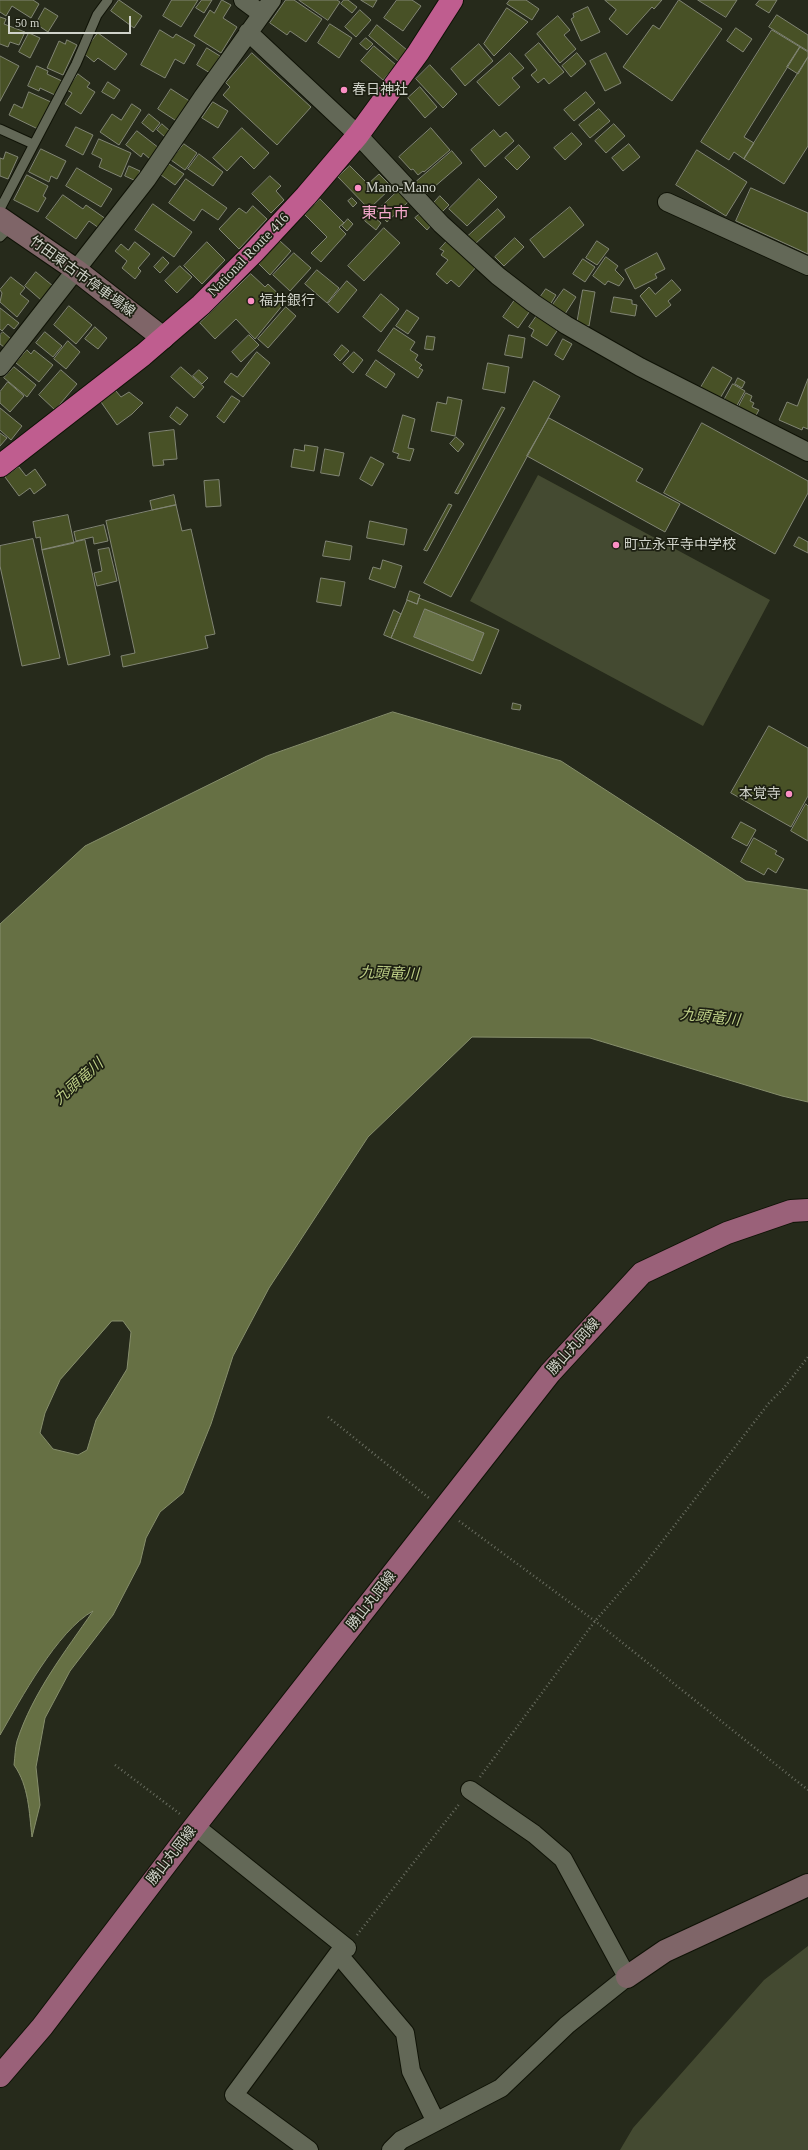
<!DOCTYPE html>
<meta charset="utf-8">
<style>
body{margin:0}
#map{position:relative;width:808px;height:2150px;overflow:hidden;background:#262a1b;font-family:"Times New Roman",serif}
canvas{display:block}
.scale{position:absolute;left:8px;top:16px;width:123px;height:18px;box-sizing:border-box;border:2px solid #d0d3ca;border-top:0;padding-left:5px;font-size:12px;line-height:14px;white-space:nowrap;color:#d0d3ca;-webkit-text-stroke:3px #1d2012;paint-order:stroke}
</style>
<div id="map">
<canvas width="808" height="2150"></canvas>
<div class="scale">50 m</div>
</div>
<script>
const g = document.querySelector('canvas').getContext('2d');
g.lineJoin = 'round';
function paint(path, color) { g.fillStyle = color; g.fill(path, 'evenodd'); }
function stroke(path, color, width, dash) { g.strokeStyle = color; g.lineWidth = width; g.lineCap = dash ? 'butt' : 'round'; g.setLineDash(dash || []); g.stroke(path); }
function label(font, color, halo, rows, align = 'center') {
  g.font = font + ' "Times New Roman","Noto Sans JP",serif'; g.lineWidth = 3.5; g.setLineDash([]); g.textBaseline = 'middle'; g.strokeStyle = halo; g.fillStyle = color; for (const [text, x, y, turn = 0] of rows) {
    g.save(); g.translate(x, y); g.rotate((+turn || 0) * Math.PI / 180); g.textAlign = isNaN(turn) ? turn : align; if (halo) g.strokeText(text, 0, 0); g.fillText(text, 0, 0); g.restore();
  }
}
const green = new Path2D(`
 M538,475L770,600L703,726L470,601Z
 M808,1946V2150H620L633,2128L764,1980Z`);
const water = new Path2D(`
 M425,609L484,633L473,661L414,637Z
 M393,712L561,761L746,881L808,890V1102L782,1096L590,1038L472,1037L368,1137L269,1288L233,1356L211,1424L183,1493L160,1512L146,1538L140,1563L113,1615L70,1671L45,1718L36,1767L40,1805L32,1837C29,1812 29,1786 14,1765C15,1757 15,1748 17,1741C33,1692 65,1652 93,1611C57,1631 21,1699 0,1735V924L85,846L267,756ZM112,1321H123L131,1332L127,1369L96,1420L87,1450L78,1455L53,1449L40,1433L45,1413L60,1380Z`);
const building = new Path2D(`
 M0,0H33L39,4L31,18L12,6L6,16L0,12Z
 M119,0L142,16L134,28L111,11Z
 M172,0H198L181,27L163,16Z
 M202,0H212L204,13L196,8Z
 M222,0L231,5L223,18L237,27L221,53L194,36L210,10L214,13Z
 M286,0H294L322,19L306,42L290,31L287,35L270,23Z
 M299,0H337L340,2L328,20Z
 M344,0H348L357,7L352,13L341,4Z
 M361,0H377L373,7Z
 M397,0H412L421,6L403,31L384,18Z
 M510,0H526L539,9L532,20L507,4Z
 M605,0H662L654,9L652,7L627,35L609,19L616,10Z
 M679,0L722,29L672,101L623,67L653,25L659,29Z
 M698,0H737L726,17Z
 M760,0H777L769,13L756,5Z
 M588,7L600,32L581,41L571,19L574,17L573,14Z
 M45,8L58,16L48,32L36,24Z
 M507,8L528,22L494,56L484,44Z
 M360,10L371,20L356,37L345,27Z
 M777,15L808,35V51L769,27Z
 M558,16L570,30L564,35L576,49L560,63L537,34Z
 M0,17L6,19L4,24L25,32L19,45L10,42L8,47L0,44Z
 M330,24L352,38L339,58L318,43Z
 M377,25L407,50L398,61L369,36Z
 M736,28L752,39L743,52L727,41Z
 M160,30L173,38L176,34L195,45L184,64L175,59L165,78L141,65Z
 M772,30L800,47L744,137L754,143L744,159L734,152L729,160L701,142Z
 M29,33L40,38L30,58L19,52Z
 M98,33L127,54L115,70L98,58L94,62L83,53Z
 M366,38L373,44L367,50L360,44Z
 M67,40L77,45L63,75L47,68L59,41L65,44Z
 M539,43L564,72L549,84L544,78L538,83L531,75L537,70L525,55Z
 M479,44L493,61L465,86L451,69Z
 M374,46L396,65L383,80L361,61Z
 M800,47L808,52V57L798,74L787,67Z
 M207,48L220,56L210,73L197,65Z
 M252,53L311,107L277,145L223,95L230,87L226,83Z
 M510,53L524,68L512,78L520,87L499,106L477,82Z
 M577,53L586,64L571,77L562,66Z
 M606,53L621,83L605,91L590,61Z
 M0,56L19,66L0,101Z
 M808,57V146L784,184L744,159Z
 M430,65L457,94L443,108L416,79Z
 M37,66L48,71L47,74L62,81L55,95L40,88L39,91L28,86Z
 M78,74L90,83L87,87L95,92L81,114L65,104L72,93L67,90Z
 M108,82L120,90L114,99L102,92Z
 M420,87L437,107L425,118L408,98Z
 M171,89L191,102L178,122L158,109Z
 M29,92L51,102L38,129L9,115L14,104L22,108Z
 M586,92L595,103L574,121L564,110Z
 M213,102L228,111L218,128L202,118Z
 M132,104L141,110L119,145L100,132L112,114L121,120Z
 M599,109L610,121L590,138L579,125Z
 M149,114L160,123L153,132L142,123Z
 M162,124L170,131L165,137L157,130Z
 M614,124L625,136L606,153L595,141Z
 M76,127L93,135L83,155L66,146Z
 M242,128L269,153L254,169L241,156L227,171L213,158Z
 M431,128L450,150L424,172L423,171L418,175L413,169L411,170L399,157Z
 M494,130L500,137L506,132L514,141L485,167L471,150Z
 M137,131L159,148L150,159L143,153L141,157L126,145Z
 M572,133L582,144L565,160L554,148Z
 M99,139L131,153L121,177L99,167L102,159L92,154Z
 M184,144L197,153L185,170L171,160Z
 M629,144L640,157L623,171L612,158Z
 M519,145L530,157L517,170L505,158Z
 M41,149L66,161L57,179L51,176L49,182L29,172Z
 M697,150L747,182L726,216L676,185Z
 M452,151L462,163L426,194L416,182Z
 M6,152L18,157L8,179L0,176V158L3,159Z
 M199,154L223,172L213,186L188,169Z
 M169,164L184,174L175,185L161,175Z
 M129,166L140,171L136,181L125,176Z
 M350,166L368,184L379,174L392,187L369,209L338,177Z
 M77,168L112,189L101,207L66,186Z
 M27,175L48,186L43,196L46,198L38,212L14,200Z
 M270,176L281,186L276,191L284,200L271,213L252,194Z
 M186,179L227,208L218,220L202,209L194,221L169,203Z
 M479,179L497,197L467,226L449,209Z
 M751,188L808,213V254L736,221Z
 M398,191L408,202L387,222L377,211Z
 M63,195L83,209L86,205L106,219L99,228L89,221L76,239L46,218Z
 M440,196L449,205L440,214L432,205Z
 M352,198L357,203L353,207L348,201Z
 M320,199L344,223L339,227L346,234L321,262L311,253L327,237L305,215Z
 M153,204L192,232L174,257L135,230Z
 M253,206L267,219L239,249L219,229L239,208L246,213Z
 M570,207L584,225L544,258L530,240Z
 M498,209L505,217L475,244L467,237Z
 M421,213L432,224L427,230L415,218Z
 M371,214L381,223L376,230L365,221Z
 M348,219L353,224L347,231L342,226Z
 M384,228L400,243L364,281L348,266Z
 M515,238L524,247L504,266L495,257Z
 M448,240L477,266L459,287L451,280L447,284L436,274L448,260L441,255L444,251L440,249Z
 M280,241L291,251L270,275L259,264Z
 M597,241L609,249L597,265L586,258Z
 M135,242L150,254L138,268L141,271L135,279L122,268L127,261L115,251L121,244L128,250Z
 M207,242L225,260L202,284L184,266Z
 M294,253L311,268L290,291L273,275Z
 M657,253L665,269L655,274L657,278L635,289L625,270Z
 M163,257L169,263L160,273L154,267Z
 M606,257L618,266L615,270L624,279L619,286L608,281L605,285L593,276Z
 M583,259L595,267L585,282L573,274Z
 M180,266L192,277L177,293L165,281Z
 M317,270L339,288L327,303L305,284Z
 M36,272L53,286L41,300L25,286Z
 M251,274L265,287L268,284L286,301L255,339L236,319L215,339L200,323Z
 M11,277L25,288L20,294L29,301L17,317L0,302L2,293L0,290Z
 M672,280L681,290L668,301L671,305L656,317L640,296L649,287L655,294Z
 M347,281L357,290L338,313L328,304Z
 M546,289L556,295L550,305L539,299Z
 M564,289L576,297L565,314L552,306Z
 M583,290L595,292L589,326L577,324Z
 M381,294L399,309L381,332L363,317Z
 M517,297L532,308L518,328L503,317Z
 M614,297L632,300V304L637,305L635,316L611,312Z
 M69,306L92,325L76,344L54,325Z
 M286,307L296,316L268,348L258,339Z
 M0,308L19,323L14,329L8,324L2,331L0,329Z
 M407,310L419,318L408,334L396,326Z
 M538,314L559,328L547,346L531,336L534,330L529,327Z
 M95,327L107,338L98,349L85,339Z
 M394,328L415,342L410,350L418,355L415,360L422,365L419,368L423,370L418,378L378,351Z
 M3,332L11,339L4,347L0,344V335Z
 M45,332L62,346L53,357L36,343Z
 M249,335L259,345L241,362L232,352Z
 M509,335L525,338L522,358L505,355Z
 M427,336L435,337L433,350L425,349Z
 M563,339L572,344L563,360L555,355Z
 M68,341L80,352L66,369L54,359Z
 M342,345L349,351L340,361L334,355Z
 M27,350L31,354L34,350L53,365L39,382L16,363Z
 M257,352L270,363L243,397L224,382L231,373L237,377Z
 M354,352L363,360L353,373L343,364Z
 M376,360L395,374L386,388L366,375Z
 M488,363L509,367L505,393L483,389Z
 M14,367L36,385L27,397L4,378Z
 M181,367L204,387L194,398L171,377Z
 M713,367L732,378L719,400L700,389Z
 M61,370L77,384L55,410L39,395Z
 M199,370L208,378L202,384L193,376Z
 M738,378L745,382L742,388L735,384Z
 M808,379V429L803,427L802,430L779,420L787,402L797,406Z
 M534,381L560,396L451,597L424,583Z
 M8,382L24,396L10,412L0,403V392Z
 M733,384L745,391L735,409L723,402Z
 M116,391L121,397L129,392L143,403L132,414L117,425L101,402Z
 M746,393L752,396L750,401L754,403L752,407L759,410L754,419L737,410Z
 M232,396L240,401L224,423L217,417Z
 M448,397L462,400L455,436L431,431L437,402L446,404Z
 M177,407L188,415L180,425L170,417Z
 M502,407L505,408L458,494L455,493Z
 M0,408L22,426L11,440L0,430Z
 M403,415L415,419L408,448L414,449L410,461L397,458L399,454L393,452Z
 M549,418L643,469L636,481L680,504L665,532L527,456Z
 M702,423L808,481V493L775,554L664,493Z
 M174,430L177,459L163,460L164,465L153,466L149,433Z
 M0,433L7,438L0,446Z
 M456,437L464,444L458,452L450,444Z
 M305,445L318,447L314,471L291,467L294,449L304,451Z
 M325,449L344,453L339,476L321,473Z
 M371,457L384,464L372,486L360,479Z
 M19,467L26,476L35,469L46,485L34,494L30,488L19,496L5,477Z
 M219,480L221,506L206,507L204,481Z
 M174,495L176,505L152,510L150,501Z
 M449,504L452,505L427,551L424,550Z
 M176,505L182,531L191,529L215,634L205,636L208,648L123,667L121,656L135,653L106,521Z
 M68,515L74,543L42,550L40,537L36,538L33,522Z
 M370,521L407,529L404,545L367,538Z
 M104,525L108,541L94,544L93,537L76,541L74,532Z
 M799,537L808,542V553L794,546Z
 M33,539L60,658L22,666L0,566V546Z
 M85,540L110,655L68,665L42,550Z
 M326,541L352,546L350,560L323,556Z
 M109,548L117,581L97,586L94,573L102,571L98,550Z
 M383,560L402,566L395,588L369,579L373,567L380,569Z
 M321,578L345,582L341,606L317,602Z
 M410,591L420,595L417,604L407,600Z
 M419,598L499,630L481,674L391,638L407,600L417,604ZM425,609L484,633L473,661L414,637Z
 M394,610L401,614L391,638L384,635Z
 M513,703L521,705L520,710L512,709Z
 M769,726L808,748V796L791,827L731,793Z
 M806,804L808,806V841L791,831Z
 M741,822L756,830L747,846L732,838Z
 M754,838L777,851L775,854L784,859L776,873L768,868L764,875L741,862Z`);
const path = new Path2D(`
 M328,1417L429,1498
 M459,1521L595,1621L808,1790
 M115,1765L180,1814
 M480,1777L595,1621L644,1565L769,1403L783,1389L808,1357
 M357,1935L460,1803`);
const lane = new Path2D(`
 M0,129L33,144
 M0,209L76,64L97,15L108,0
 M0,237L11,226`);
const street = new Path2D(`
 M243,0L262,14
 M248,32L358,135L441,224L498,276L533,303L566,325L640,367L808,452
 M667,202L808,266
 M0,367L147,179L202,98L272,0
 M195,1826L347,1948L338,1954L234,2095L309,2150
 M338,1954L405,2033L411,2071L436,2122
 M391,2150L401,2140L501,2088L567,2025L627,1977L563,1859L534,1834L470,1790`);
const secondary = new Path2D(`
 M0,218L76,270L163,338
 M627,1977L665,1951L808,1885`);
const primary = new Path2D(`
 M0,2076L42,2027L195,1826L550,1373L642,1273L727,1233L791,1211L808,1210`);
const highway = new Path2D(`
 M0,466L143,355L201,305L253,253L306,196L358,135L418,53L452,0`);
const markers = [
 [344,90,4,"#fb8fc4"],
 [358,188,4,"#fb8fc4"],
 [251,301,4,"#fb8fc4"],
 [616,545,4,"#fb8fc4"],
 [789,794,4,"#fb8fc4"]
];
const poiNames = [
 ["春日神社",352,90],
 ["Mano-Mano",366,188],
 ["福井銀行",259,301],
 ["町立永平寺中学校",624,545],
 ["本覚寺",781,794,"right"]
];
const streetNames = [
 ["National Route 416",249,255,-46],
 ["竹田東古市停車場線",82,277,36],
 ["勝山丸岡線",574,1347,-48],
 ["勝山丸岡線",372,1601,-52],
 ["勝山丸岡線",172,1856,-52]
];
const waterNames = [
 ["九頭竜川",389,974,2],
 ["九頭竜川",710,1018,6],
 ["九頭竜川",79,1082,-42]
];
const quarterNames = [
 ["東古市",385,214]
];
paint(green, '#444a31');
paint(water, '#667044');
stroke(water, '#868e6c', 1);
paint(building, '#485126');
stroke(building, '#818574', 1);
stroke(lane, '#0f1206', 11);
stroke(street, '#0f1206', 20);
stroke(secondary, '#0f1206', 24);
stroke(primary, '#0f1206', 24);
stroke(highway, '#0f1206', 24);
stroke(path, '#6a6e61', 2.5, [1, 3]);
stroke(lane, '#636857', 9);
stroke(street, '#636857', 18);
stroke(secondary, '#7f6568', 22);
stroke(primary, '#9a6179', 22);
stroke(highway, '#bf5d8f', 22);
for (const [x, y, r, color] of markers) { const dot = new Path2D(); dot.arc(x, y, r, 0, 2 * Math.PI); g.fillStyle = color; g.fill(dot); stroke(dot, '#1d2012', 1.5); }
label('14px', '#d0d3ca', '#1d2012', poiNames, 'left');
label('14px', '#d0d3ca', '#1d2012', streetNames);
label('italic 15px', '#bdce86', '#1d2012', waterNames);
label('16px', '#f4a8cb', '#1d2012', quarterNames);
</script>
